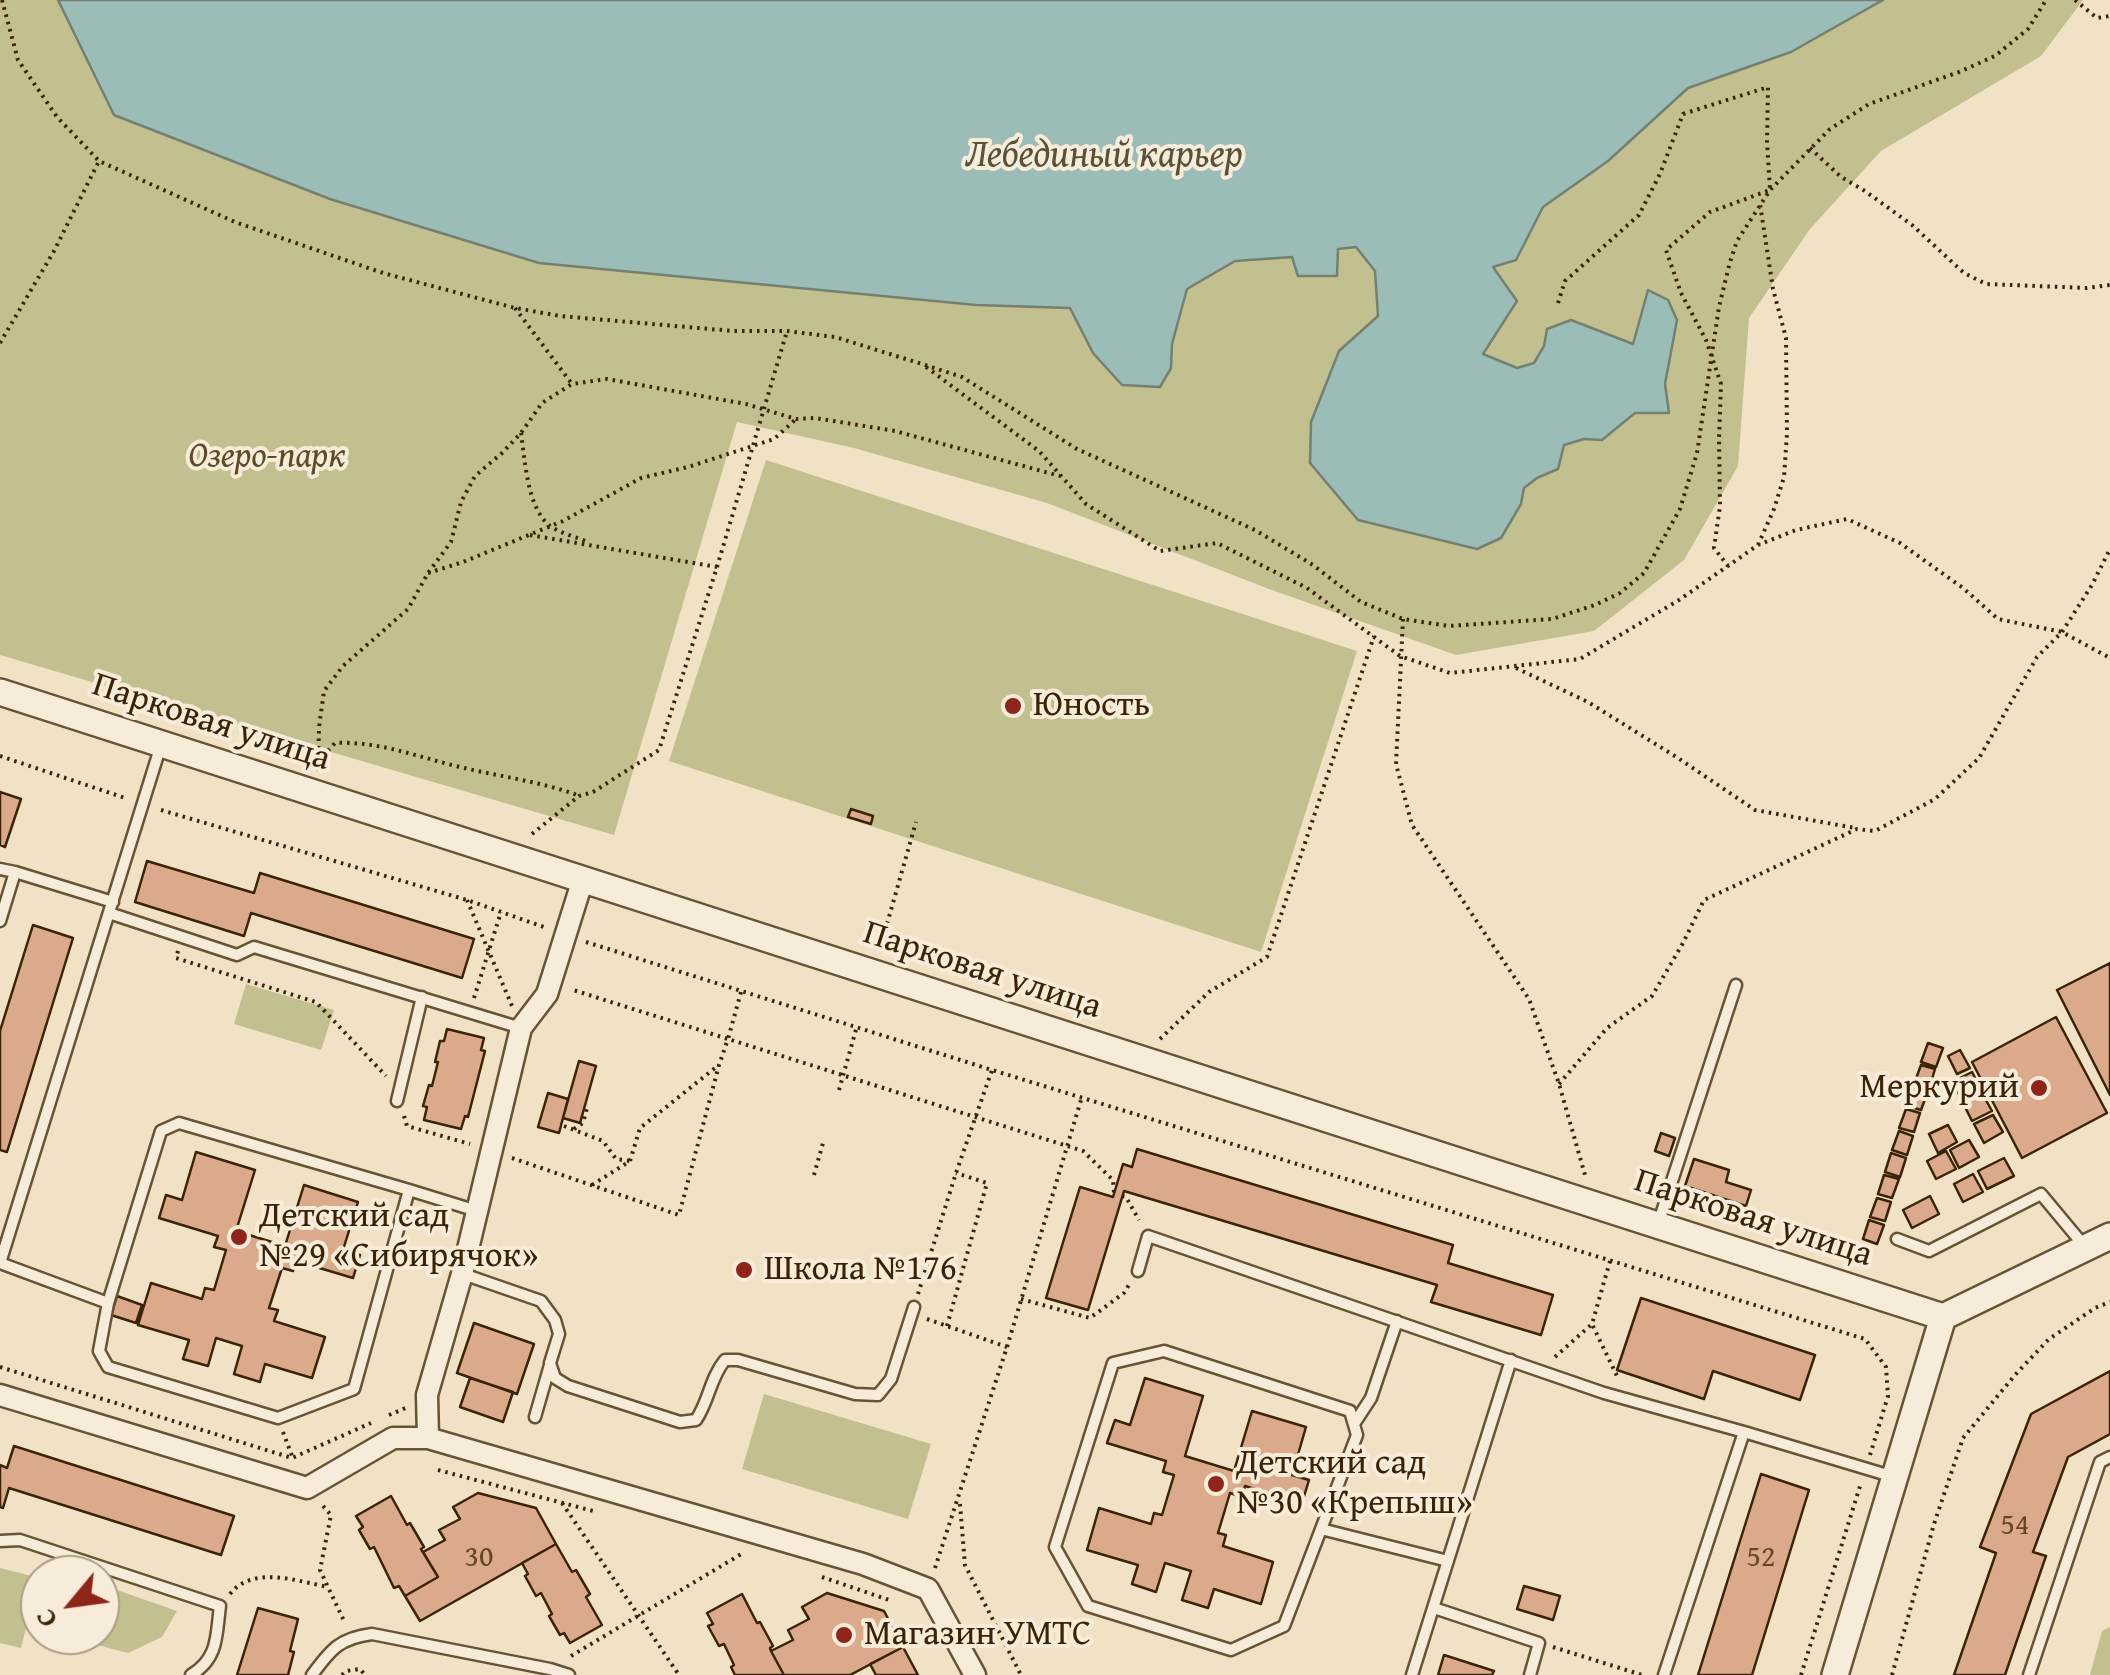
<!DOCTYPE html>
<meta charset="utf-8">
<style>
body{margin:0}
#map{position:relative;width:2110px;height:1675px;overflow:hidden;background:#f1e2c5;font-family:"Gentium Book Plus",serif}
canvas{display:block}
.north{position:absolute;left:20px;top:1555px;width:100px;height:100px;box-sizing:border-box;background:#f6ecd9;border:2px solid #ab9c84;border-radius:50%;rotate:241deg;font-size:28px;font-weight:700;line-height:40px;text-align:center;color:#3b2405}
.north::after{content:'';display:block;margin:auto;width:35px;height:45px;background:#8f2418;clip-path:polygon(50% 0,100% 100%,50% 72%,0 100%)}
</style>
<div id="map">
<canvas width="2110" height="1675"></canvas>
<div class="north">С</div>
</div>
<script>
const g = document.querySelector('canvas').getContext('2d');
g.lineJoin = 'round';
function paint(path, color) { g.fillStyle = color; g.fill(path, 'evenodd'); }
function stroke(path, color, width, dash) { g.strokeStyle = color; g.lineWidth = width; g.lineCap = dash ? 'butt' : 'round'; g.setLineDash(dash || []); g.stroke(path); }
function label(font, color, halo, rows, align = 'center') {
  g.font = font + ' "Gentium Book Plus",serif'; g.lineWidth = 8; g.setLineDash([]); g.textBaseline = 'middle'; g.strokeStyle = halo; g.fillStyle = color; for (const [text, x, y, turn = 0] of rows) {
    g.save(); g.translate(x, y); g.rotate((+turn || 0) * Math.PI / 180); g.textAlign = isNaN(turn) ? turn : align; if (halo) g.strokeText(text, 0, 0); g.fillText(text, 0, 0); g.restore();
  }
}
const green = new Path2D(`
 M0,0H58L114,115L330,199L539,263L976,305L1070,308L1093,353L1171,368L1172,344L1187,289L1235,261L1293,257L1337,276L1338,248L1356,247L1375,271L1378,316L1339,351L1358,520L1404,529L1501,538L1521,504L1524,488L1537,478L1557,469L1564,445L1584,439L1602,440L1635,413L1669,412L1665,384L1677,320L1648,290L1633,344L1571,321L1544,346L1534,363L1517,368L1482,355L1492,267L1534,222L1543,207L1608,161L1688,88L1791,52L1883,0H2083L2041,56L1881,151L1810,229L1749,318L1738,466L1684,560L1594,631L1456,655L1269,589L1047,503L854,448L737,422L614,835L0,655Z
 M766,460L1357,651L1261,952L669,761Z
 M246,984L334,1010L321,1050L234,1024Z
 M764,1394L931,1444L908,1519L742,1469Z
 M0,1568L39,1578L21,1648L0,1643Z
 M100,1584L177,1611L162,1637L128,1653L59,1635H100Z
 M2110,1627V1675H2090L2102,1631Z`);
const water = new Path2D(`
 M58,0H1883L1791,52L1688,88L1608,161L1543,207L1516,260L1493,267L1517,301L1483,354L1517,368L1534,363L1544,346L1547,329L1571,320L1633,344L1648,290L1668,300L1677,320L1665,384L1669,413H1635L1602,440L1584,439L1564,445L1558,469L1537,478L1524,488L1521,504L1501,538L1477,549L1358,520L1310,463L1311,422L1339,351L1378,316L1375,271L1356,247L1338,249L1337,276H1298L1292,257L1235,261L1187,289L1172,344L1171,368L1160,387L1122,385L1093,353L1070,308L976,305L539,263L330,199L114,115Z`);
const building = new Path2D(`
 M0,792L21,799L5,847L0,845Z
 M851,809L873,816L871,824L848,817Z
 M147,861L254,893L260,873L474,939L462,978L251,913L244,936L135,902Z
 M33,925L73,938L7,1152L0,1150V1031Z
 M2110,963V1095L2057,990Z
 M2056,1017L2107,1113L2022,1158L1972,1062Z
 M447,1029L484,1038L481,1050L485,1051L468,1117L465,1116L461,1129L424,1120L427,1107L423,1106L429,1085L432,1086L438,1062H435L440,1041H444Z
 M1928,1043L1943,1048L1936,1067L1921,1062Z
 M1960,1050L1970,1068L1957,1074L1948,1056Z
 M579,1061L596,1066L580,1123L563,1118Z
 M1921,1065L1935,1069L1929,1089L1914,1084Z
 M1972,1072L1981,1089L1962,1100L1952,1082Z
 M1913,1087L1928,1091L1921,1110L1907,1106Z
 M548,1093L568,1099L559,1133L538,1127Z
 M1982,1093L1992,1111L1972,1121L1963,1103Z
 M1906,1109L1920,1113L1914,1132L1899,1128Z
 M1993,1115L2003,1132L1984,1143L1974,1124Z
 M1948,1125L1957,1142L1938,1153L1929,1134Z
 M1899,1131L1913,1136L1907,1155L1892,1150Z
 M1661,1133L1675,1138L1669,1156L1655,1151Z
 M1969,1140L1979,1157L1959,1168L1950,1150Z
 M1137,1149L1453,1245L1448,1263L1553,1295L1541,1335L1431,1302L1437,1285L1124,1191L1088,1310L1046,1298L1080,1187L1113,1197L1123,1164L1132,1167Z
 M1946,1151L1956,1169L1936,1179L1927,1161Z
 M196,1152L255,1170L236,1231L285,1246L304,1185L358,1202L343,1250L360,1255L353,1278L296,1261L293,1271L282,1268L269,1308L278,1310L274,1321L325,1337L312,1378L265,1364L260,1382L234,1374L242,1346L216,1338L208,1366L183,1359L189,1340L138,1325L151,1283L202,1299L205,1288L214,1290L226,1250L214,1247L218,1236L159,1218L166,1195L182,1200Z
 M1891,1153L1906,1158L1900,1177L1885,1172Z
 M2004,1158L2014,1176L1987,1189L1978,1171Z
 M1694,1159L1729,1170L1726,1182L1751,1190L1746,1206L1685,1186Z
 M1973,1174L1983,1192L1963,1202L1954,1184Z
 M1884,1175L1899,1179L1892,1198L1878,1194Z
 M1930,1196L1939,1214L1912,1228L1903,1210Z
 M1877,1198L1891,1202L1885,1221L1870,1217Z
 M1869,1220L1884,1225L1877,1244L1863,1239Z
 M117,1296L142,1305L136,1323L111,1315Z
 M1641,1298L1815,1355L1800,1400L1713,1371L1704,1399L1617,1370Z
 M474,1323L534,1344L517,1394L457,1373Z
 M2110,1371V1434L2068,1457L2033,1552L2046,1556L2005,1675H1954L1996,1553L1980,1547L2031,1414Z
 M470,1378L513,1392L503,1422L460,1407Z
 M1145,1378L1203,1396L1185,1456L1234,1471L1252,1411L1306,1427L1292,1475L1309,1480L1302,1503L1245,1486L1242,1497L1230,1493L1218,1533L1226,1535L1223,1546L1273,1562L1261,1604L1214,1589L1208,1608L1182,1600L1191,1571L1165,1563L1156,1592L1132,1584L1138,1565L1087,1550L1099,1508L1151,1524L1154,1513L1162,1515L1174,1475L1163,1472L1166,1461L1107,1443L1115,1420L1130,1425Z
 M14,1446L234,1516L221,1555L9,1488L3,1508L0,1507V1465L7,1468Z
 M1761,1474L1809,1490L1752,1675H1698Z
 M478,1493L536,1508L556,1544L420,1621L405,1596L438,1577L423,1552L445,1540L439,1530L460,1519L453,1507Z
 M391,1496L407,1525L410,1523L424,1547L421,1549L438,1577L405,1596L399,1586L394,1588L374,1547L370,1549L359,1530L363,1527L356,1516Z
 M556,1544L572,1572L576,1570L590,1594L586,1597L602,1625L570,1643L564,1633L560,1635L549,1616L552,1614L541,1593L536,1596L525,1576L528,1574L522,1563Z
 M1524,1586L1560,1596L1553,1620L1517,1609Z
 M827,1593L884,1611L903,1647L850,1675H784L771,1651L793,1640L788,1630L809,1619L802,1607Z
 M742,1594L757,1623L760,1622L773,1646L770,1648L771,1651L784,1675H735L731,1667L734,1665L724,1644L719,1646L708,1626L713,1624L707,1613Z
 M258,1608L298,1619L290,1651L294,1652L288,1675H237Z
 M903,1647L918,1675H876L870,1664Z
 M1444,1655L1494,1671L1492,1675H1438Z`);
const path = new Path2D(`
 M2,0L18,60L57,117L99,161L235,222L383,273L515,308L560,316L733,331H787L835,337L922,364L962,377L1077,449L1255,530L1313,565L1361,602L1403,619L1449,626L1552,619L1595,605L1620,593L1644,573L1680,509L1697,453L1719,307L1730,262L1737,241L1770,190L1830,129L1869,104L1959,72L1995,56L2028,29L2046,0
 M2075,0L2097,18L2110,16
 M1810,148L1841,177L1865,191L1912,225L1964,273L1986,284L2087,288L2110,285
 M1558,303L1565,281L1639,215L1660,174L1683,114L1768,87L1767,142L1770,190L1710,212L1666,250L1681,293L1706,340L1721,384L1719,439L1720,506L1714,548L1728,566
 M515,308L572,384
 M0,343L54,251L99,161
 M926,367L1039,451L1086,504L1160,551L1217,543L1307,588L1400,656L1450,673L1580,659L1679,600L1758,545L1796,530L1847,519L1900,543L1963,588L1998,619L2062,632L2110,658
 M521,433C525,460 527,508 550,526C560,533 576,537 588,542
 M530,535L717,567
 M1758,545L1774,509L1784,477L1787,434L1786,338L1773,289L1760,204
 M428,573L463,562L563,521L641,478L688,467L774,439L795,420
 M1403,619L1396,764L1412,825L1529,999L1559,1084L1585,1175
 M1516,668L1588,702L1678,758L1755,810L1855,828
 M0,756L128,799
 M318,762L335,743C378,741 415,756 456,766C496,776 539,781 577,795
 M318,771L319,727L324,691L343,666L408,609L428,573L451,542L461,502L475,476L502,453L521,433L542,403L572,384L607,379L746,404L796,419L815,418L895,431L1060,476
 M161,810L467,900L544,927
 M532,834L579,796L593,792L659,750L717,567L787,331
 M467,900L512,1006
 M885,931L916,822
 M586,942L992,1070L1865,1339L1886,1367L1888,1396L1870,1455
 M178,951L176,958L316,1002L386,1076
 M741,992L728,1039L1083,1151L1113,1180L1114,1193
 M474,998L501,912
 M1160,1039L1209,992L1267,957L1374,636
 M1559,1084L1607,1028L1652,996L1683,943L1704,900L1857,829L1875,831L1935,799L1979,758L2037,657L2062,632L2092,585L2110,549
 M839,1090L857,1026
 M404,1116L407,1126L470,1144
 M564,1126L603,1141L616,1159L630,1161
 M574,1129L583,1123L587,1108
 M512,1158L679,1215L719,1065L728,1039L570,989
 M814,1175L823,1143
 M592,1185L630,1161L640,1128L715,1068
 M1122,1196L1126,1197L1139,1220
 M1610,1261L1592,1324L1618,1378
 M918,1294L956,1173L992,1070
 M1021,1299L1090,1318L1124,1293L1130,1283
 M927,1319L1007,1347
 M947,1326L987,1183L956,1173
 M1555,1357L1592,1324
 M0,1367L292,1458L371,1423
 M389,1415L408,1407
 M283,1432L292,1456
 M438,1470L597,1512
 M562,1503L679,1675
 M960,1504L965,1565L1021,1675
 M323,1506L331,1515L320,1570L344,1621
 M935,1568L1007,1347L1081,1100
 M822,1577L889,1600
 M230,1594C253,1565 297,1581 328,1587
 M1553,1647L1642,1675
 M571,1656L743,1553
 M342,1675L346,1671L360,1669L365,1675
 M1801,1675L1861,1483
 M1892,1675L1934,1524L1963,1438L2015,1375L2049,1339L2095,1308L2110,1302`);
const service = new Path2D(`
 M0,869L15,872L0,921
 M15,872L113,902
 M109,913L237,955L254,947L521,1028
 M397,1101L422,997
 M179,1123L409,1190L354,1389L278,1418L108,1367L99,1351L108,1303L161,1131Z
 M409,1190L477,1211
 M1658,1224L1736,985
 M1897,1239L1929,1251L2041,1194L2086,1248
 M1138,1271L1148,1236L1604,1393L1744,1432
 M463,1274L541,1301L555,1320L559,1334L550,1363L555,1378L568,1386L680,1422L696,1420C709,1401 710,1378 725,1360H738L855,1394L878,1395L891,1379L914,1307
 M108,1303L0,1263L161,745
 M1164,1351L1350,1411L1357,1435L1284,1626L1231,1650L1088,1606L1055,1547L1113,1363Z
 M535,1417L550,1365
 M1354,1424L1371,1398L1397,1321
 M1321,1529L1448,1561
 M0,1541L20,1540L220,1606C216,1635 219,1658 191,1675
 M1434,1608L1539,1643L1530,1675
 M312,1675C331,1649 340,1638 372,1634L550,1669L569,1675
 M1412,1675L1511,1360
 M1664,1675L1744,1432L1894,1477
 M2029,1675L2100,1462L2110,1457`);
const minor = new Path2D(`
 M583,879L547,994L521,1028L462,1274L427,1395L428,1438L863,1564L928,1589L975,1675
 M0,1395L307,1488L393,1438H428`);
const tertiary = new Path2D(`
 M0,692L1943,1317L2110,1236
 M1835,1675L1943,1317`);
const markers = [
 [1013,706,10,"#8f2418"],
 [2039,1088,10,"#8f2418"],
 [239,1237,10,"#8f2418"],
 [744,1270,10,"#8f2418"],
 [1216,1484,10,"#8f2418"],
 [844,1635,10,"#8f2418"]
];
const numberNames = [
 ["54",2015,1526],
 ["30",479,1558],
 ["52",1761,1558]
];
const parkNames = [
 ["Озеро-парк",267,457]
];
const poiNames = [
 ["Юность",1033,706],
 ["Меркурий",2019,1088,"right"],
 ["Детский сад",259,1217],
 ["№29 «Сибирячок»",259,1257],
 ["Школа №176",764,1270],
 ["Детский сад",1236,1464],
 ["№30 «Крепыш»",1236,1504],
 ["Магазин УМТС",864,1635]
];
const streetNames = [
 ["Парковая улица",211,723,18],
 ["Парковая улица",982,971,18],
 ["Парковая улица",1753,1219,18]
];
const waterNames = [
 ["Лебединый карьер",1104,156]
];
paint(green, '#c2c08f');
paint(water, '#9bbdb7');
stroke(water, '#758070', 2.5);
paint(building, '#dbaa8b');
stroke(building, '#3b2405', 2.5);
stroke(service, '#685435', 15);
stroke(minor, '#685435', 25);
stroke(tertiary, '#685435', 30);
stroke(path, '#3b2405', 4, [2.5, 5]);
stroke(service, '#f6ecd9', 10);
stroke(minor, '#f6ecd9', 20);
stroke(tertiary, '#f6ecd9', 25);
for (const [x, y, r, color] of markers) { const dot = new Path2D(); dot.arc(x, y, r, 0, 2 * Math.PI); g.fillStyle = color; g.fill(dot); stroke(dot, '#f6ecd9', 4); }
label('30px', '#634626', null, numberNames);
label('italic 35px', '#5d4b28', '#f6ecd9', parkNames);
label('35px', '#3b2405', '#f6ecd9', poiNames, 'left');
label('35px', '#3b2405', '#f6ecd9', streetNames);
label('italic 38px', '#58523a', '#f6ecd9', waterNames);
</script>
